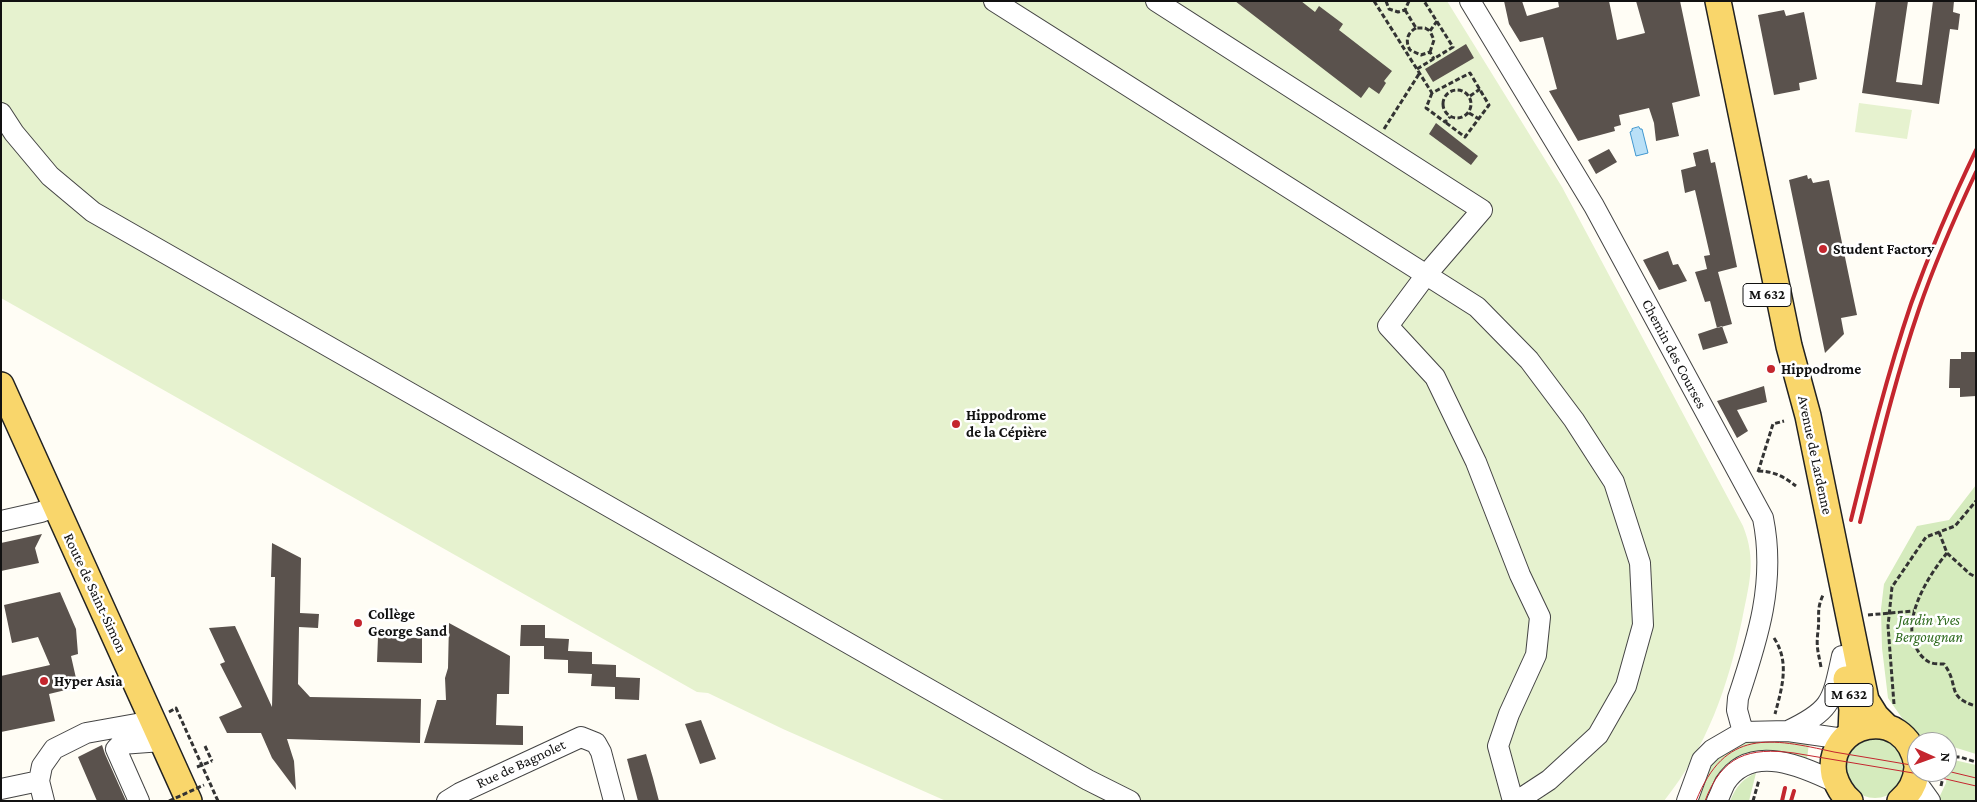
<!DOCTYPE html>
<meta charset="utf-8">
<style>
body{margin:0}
#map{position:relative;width:1977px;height:802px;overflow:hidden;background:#fffdf5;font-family:"Crimson Pro",serif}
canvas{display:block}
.frame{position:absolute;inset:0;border:2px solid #111;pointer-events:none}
.north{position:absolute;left:1907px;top:732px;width:50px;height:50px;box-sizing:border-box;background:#fff;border:1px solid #a0a0a0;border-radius:50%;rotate:92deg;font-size:14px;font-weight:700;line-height:20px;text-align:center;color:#111}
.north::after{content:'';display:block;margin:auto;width:18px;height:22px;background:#c4262e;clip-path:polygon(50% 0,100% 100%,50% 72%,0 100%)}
</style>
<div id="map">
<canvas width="1977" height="802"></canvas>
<div class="frame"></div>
<div class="north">N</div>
</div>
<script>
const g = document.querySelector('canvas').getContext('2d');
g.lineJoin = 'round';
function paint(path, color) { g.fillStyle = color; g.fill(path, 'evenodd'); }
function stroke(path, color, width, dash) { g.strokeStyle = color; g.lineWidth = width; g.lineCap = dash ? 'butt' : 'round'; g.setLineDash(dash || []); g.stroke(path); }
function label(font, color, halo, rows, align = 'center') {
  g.font = font + ' "Crimson Pro",serif'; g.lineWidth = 5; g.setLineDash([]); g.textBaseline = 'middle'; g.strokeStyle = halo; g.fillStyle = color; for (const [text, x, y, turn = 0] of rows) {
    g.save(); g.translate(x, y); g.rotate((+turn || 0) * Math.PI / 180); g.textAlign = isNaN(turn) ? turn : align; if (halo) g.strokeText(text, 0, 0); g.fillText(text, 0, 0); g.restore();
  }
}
const green = new Path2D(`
 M1976,485V754L1947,745V742H1938L1921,737L1902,718L1888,698L1882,648L1881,609L1884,584L1917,526L1949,520Z
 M1758,737L1809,743L1807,759L1773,754L1710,801H1691L1706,770L1727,749Z
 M1845 768a30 30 0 1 1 60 0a30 30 0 1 1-60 0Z
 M1954,760L1976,765V801L1938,800L1946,783L1948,764Z
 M1756,773L1749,801H1730C1736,787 1742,779 1756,773Z`);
const pitch = new Path2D(`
 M1,1H1447L1562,187L1743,526C1757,561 1749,584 1742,620C1728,687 1707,747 1664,801H946L783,729L708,693L697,692L1,298Z
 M1859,103L1912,110L1907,139L1855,132Z`);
const water = new Path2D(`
 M1639,127L1640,129H1642L1648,153L1636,156L1630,132L1632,131V129Z`);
const building = new Path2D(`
 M1235,1H1301L1315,12L1319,6L1343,24L1339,30L1392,71L1384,81L1386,83L1379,94L1369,87L1361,98Z
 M1504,1H1522L1527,16L1559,7L1558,1H1609L1617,40L1645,33L1636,1H1680L1700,96L1672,103L1679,136L1656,141L1654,123L1649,108L1619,115L1621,125L1614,127L1615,131L1578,141L1549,91L1557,89L1543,37L1520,42L1509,24Z
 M1876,1H1908L1896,82L1922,85L1933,1H1954L1953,12L1960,14L1958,30L1950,29L1939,104L1862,93Z
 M1784,10L1786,16L1804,12L1817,79L1799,83L1800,90L1774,95L1758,15Z
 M1466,44L1474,58L1433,82L1425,69Z
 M1436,123L1478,156L1471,165L1429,134Z
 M1609,149L1617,162L1596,174L1588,160Z
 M1708,149L1711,163L1715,162L1737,267L1718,272L1732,324L1717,328L1710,301L1705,302L1695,272L1707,269L1704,256L1710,255L1695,190L1685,193L1681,170L1696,166L1693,153Z
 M1807,175L1808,179L1811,178L1813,183L1829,180L1857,315L1841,318L1844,334L1825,353L1789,180Z
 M1668,251L1673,265L1678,264L1687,281L1659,290L1643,260Z
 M1722,326L1728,343L1703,350L1698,334Z
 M1961,352H1976V396L1960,397V388H1949L1950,359H1961Z
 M1764,386L1767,402L1737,410L1748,431L1737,438L1717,401Z
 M42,534L35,548L39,563L1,571V543Z
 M272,543L301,558L300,613L319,614L318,628L299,627L298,684L310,697L421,699L420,743L287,739L294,761L296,790L272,758L261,733H227L219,717L242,707L220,664L225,662L209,628L235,626L272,707L275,577H271Z
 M60,592L76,629L78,654L71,656L78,687L49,694L55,721L1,732V676L50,665L38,637L12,643L4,605Z
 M449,623L510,656L509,694H497L496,725L523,726V745L424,743L437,700H446L445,678L448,668Z
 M521,625H545V643V638L569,639L568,651L592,652V664L616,665V677L640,678L639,700L615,699V687L591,686L592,674L568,673V660L544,659V646H520Z
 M378,637L422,638V663L377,662Z
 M701,720L716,759L700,764L685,724Z
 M102,745L105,754L126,801H97L78,757Z
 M646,754L653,778L659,801H638L627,759Z`);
const path = new Path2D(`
 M1374,1L1432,93L1470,73L1489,105L1465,137L1445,122
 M1386,1L1389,9L1398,12L1405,10L1409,1
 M1405,10L1416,28H1425L1430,31
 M1416,28C1407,33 1405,41 1410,50L1421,55L1430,52L1434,59
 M1430,52L1434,40L1430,31L1437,21
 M1417,69L1453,47L1424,1
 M1443 104a14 14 0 1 1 28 0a14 14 0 1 1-28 0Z
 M1432,93L1426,108L1445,122L1450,117
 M1470,96L1480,89
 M1469,113L1479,119
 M1384,129L1419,74
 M1758,471C1774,471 1784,477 1796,486
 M1758,472L1773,424L1784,421
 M1939,532L1947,553L1970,574L1976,577
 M1947,553C1928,576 1899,622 1918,651C1920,655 1925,660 1929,662C1933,664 1939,664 1944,664C1960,685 1945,697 1976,706
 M1868,615L1914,611
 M1774,638C1790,662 1782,688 1775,714
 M1821,667C1818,651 1816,647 1818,631C1820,616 1816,610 1823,595
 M1894,704L1888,626L1892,587L1926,537L1955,526L1976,501
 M169,712L176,708L218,801
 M205,746L212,761
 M1947,757H1960L1976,762
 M1941,786L1944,772
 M1753,801L1759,780`);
const minor = new Path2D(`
 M994,1L1477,307L1529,360L1574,420L1614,482L1640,563L1643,625L1626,686L1598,735L1549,780L1517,801
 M1156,1L1482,210L1426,275L1388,326L1435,377L1476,462L1520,575L1540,617L1536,655L1509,714L1498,746L1513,801
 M1470,1L1594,206L1763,518C1776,582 1758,638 1738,698L1737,710L1743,732
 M1,113L14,133L50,176L93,212L1088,780L1130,801
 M1,521L41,512L56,506
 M1788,731C1832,710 1832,702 1842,656
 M1915,780L1930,801
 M1,789L39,781
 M44,801L39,781L42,766L54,749L86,733L153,721
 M139,801L116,749L121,744L162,741
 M447,801L460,793L581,737L596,743L601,752L614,801
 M1687,801L1702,760L1712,750L1743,732L1788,731L1844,739
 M1717,801C1720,795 1722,789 1725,783C1751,742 1804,767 1837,783`);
const major = new Path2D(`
 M1718,1L1789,346L1808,416L1866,700L1876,716L1887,727
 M1,385L189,801
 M1846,679L1852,709L1851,733
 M1850,801C1842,794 1837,785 1834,775C1824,723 1905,701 1917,765
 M1900,801C1911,792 1916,782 1917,768`);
const tram = new Path2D(`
 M1947,771L1976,778
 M1696,801C1725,728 1770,738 1834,752C1862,757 1890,761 1917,766
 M1705,801C1722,755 1749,747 1794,753L1937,777L1976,786`);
const rail = new Path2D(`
 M1851,520C1869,447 1887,375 1911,304C1930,251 1952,200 1976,150
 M1860,522C1878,451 1895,379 1919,309C1935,262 1955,217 1976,172
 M1782,801L1785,788
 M1791,801L1794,791`);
const pathBridge = new Path2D(`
 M197,767L212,761
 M169,801L204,785`);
const markers = [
 [1823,249,5,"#c4262e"],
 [1771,369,5,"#c4262e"],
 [956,424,5,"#c4262e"],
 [358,623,5,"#c4262e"],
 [44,681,5,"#c4262e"]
];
const shields = [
 [1767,295,48],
 [1849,695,48]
];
const shieldNames = [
 ["M 632",1767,295],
 ["M 632",1849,695]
];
const poiNames = [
 ["Student Factory",1833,249],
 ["Hippodrome",1781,369],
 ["Hippodrome",966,415],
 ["de la Cépière",966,432],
 ["Collège",368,614],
 ["George Sand",368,631],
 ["Hyper Asia",54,681]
];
const streetNames = [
 ["Chemin des Courses",1674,354,62],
 ["Avenue de Lardenne",1815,455,78],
 ["Route de Saint-Simon",95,593,65],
 ["Rue de Bagnolet",521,764,-25]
];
const parkNames = [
 ["Jardin Yves",1929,620],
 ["Bergougnan",1929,637]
];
paint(green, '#d5ebbd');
paint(pitch, '#e6f2cf');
paint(water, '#b9e0f7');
stroke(water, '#3f96cf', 1);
paint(building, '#5a524d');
stroke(minor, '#444', 22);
stroke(major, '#222', 28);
stroke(path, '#333', 3, [5, 2.5]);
stroke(minor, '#fff', 20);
stroke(major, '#f9d66b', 25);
stroke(tram, '#c4262e', 1);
stroke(rail, '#c4262e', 4);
stroke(pathBridge, '#333', 3, [5, 2.5]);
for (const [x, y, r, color] of markers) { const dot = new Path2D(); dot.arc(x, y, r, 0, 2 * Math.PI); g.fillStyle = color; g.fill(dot); stroke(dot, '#fff', 2); }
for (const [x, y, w] of shields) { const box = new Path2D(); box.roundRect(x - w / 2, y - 11.5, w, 23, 4); g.fillStyle = '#fff'; g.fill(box); stroke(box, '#111', 1); }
label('bold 14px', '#111', null, shieldNames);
label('bold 15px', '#111', '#fff', poiNames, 'left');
label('15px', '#111', '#fff', streetNames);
label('italic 15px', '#2f6b1f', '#fff', parkNames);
</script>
